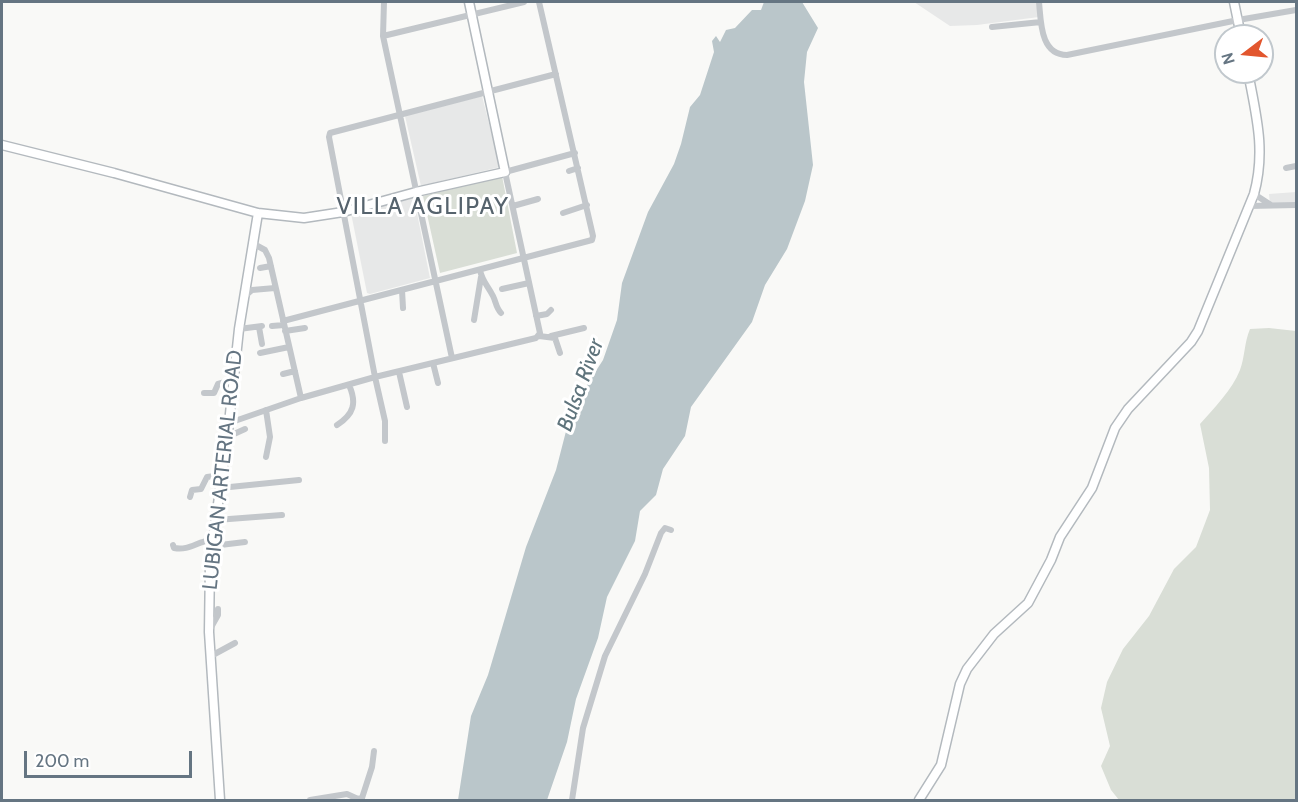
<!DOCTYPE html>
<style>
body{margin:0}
#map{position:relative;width:1298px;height:802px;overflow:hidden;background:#f9f9f7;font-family:Cabin,sans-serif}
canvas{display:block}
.frame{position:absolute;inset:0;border:3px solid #657582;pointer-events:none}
.north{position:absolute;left:1214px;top:24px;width:60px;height:60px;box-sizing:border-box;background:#fff;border:2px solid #c1c8cd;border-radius:50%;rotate:254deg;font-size:16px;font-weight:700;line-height:24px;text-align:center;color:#657582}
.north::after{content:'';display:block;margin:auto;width:21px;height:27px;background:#e2562e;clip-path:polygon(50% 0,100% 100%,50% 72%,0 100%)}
.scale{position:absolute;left:24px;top:751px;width:168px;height:27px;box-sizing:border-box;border:3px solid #657582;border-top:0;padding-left:8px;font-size:18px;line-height:21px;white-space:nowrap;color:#657582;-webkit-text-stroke:4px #fff;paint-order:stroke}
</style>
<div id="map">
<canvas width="1298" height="802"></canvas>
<div class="frame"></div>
<div class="north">N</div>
<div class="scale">200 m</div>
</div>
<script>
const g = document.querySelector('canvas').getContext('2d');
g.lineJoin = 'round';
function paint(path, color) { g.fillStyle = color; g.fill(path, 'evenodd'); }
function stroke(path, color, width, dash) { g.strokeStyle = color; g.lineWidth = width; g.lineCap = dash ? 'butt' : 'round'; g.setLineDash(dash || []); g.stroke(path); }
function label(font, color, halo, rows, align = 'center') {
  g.font = font + ' Cabin,sans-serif'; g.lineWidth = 6; g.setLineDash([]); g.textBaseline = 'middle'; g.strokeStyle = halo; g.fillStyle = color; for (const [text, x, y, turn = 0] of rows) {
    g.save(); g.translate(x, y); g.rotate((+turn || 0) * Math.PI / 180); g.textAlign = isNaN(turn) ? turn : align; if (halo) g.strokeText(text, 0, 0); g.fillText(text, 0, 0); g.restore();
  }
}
const built = new Path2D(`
 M914,2H1037L1039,17L977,25L950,26Z
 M482,96L500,167L421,186L405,116Z
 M1296,192V203L1270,204L1269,194Z
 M414,198L430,278L370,294L367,293L351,213Z`);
const green = new Path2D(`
 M502,176L517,253L440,273L423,196Z
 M1269,328L1296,331V800H1119L1111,790L1101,766L1110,746L1101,708L1107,682L1123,649L1149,616L1174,569L1196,547L1210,510L1209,468L1200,424C1214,408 1232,390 1240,370C1245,357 1244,343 1250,329Z`);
const water = new Path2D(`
 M764,2H802L818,28L807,52L804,82L813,165L805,201L787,249L765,285L752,322L691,407L685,436L663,469L656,495L640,511L635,541L607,597L598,638L576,699L567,742L547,800H458L471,716L488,675L526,547L556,470L572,408L603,360L617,320L622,283L648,212L674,164L681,144L690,107L700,95L714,52L712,41L716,36L720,42L726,30L735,28L752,10H761Z`);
const street = new Path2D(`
 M384,2L383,36L452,358
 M1039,2C1041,21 1040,55 1067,55L1238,20L1296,10
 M992,27L1041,22
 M383,36L524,2
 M1286,168L1296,166
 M569,171L578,168
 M1254,194L1271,205
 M513,206L538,199
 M1249,206L1296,205
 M563,213L587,205
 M252,243L265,250L269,258L301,398L375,377L536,338L540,333L505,172L575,153
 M260,268L271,266
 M480,270C482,281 488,286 493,296C496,302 496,308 501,313
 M502,289L529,283
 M402,290L403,308
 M245,296L252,290L275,288
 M536,316L547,314L551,310
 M474,320L481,277
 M283,321L592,240L593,236L539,2
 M272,326L284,325
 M259,327L262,344
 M239,329L262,326
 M285,331L305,328
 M539,336L555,338L560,353
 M551,336L584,328
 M260,353L289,347
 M433,363L438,383
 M399,372L407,407
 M283,374L295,371
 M204,393H214L218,384L232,380
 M266,410L270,437L266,457
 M229,423L301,398
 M337,425C354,414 357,403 349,385
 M227,433L234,434L245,429
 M385,441V421L375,377L329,137L330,133L556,74
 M220,488L299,480
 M190,497L192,490L201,489L207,477L222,475
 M216,520L282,515
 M173,545L174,548C190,551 197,541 212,540
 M212,546L245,542
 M209,631L218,615V609
 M211,656L235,643
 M310,800L347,794L358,799L362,798L372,767L374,751
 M572,800L583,728L605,656L645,574L661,533L665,528L671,530`);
const secondary = new Path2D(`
 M1234,2L1241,36
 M2,145L114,173L258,213L304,218L343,212L416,192L505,172L469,2
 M220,800L209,632L210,563L229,423L239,329L258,213
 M919,800L941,765L960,684L967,669L994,634L1028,603L1051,560L1060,537L1092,488L1115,428L1128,409L1191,342L1198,331L1254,194C1266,150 1256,115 1248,72`);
const streetNames = [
 ["LUBIGAN ARTERIAL ROAD",223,470,-84]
];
const waterNames = [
 ["Bulsa River",581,385,-70]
];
const quarterNames = [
 ["VILLA AGLIPAY",423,207]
];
paint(built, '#e7e8e8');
paint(green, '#d9ded6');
paint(water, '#bac6ca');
stroke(secondary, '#b3b9be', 11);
stroke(street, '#c3c7cb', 6);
stroke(secondary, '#fff', 8);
label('21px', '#657582', '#fff', streetNames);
label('italic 22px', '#5f747c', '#fff', waterNames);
g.letterSpacing = '1.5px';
label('24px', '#56636d', '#fff', quarterNames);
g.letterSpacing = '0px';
</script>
